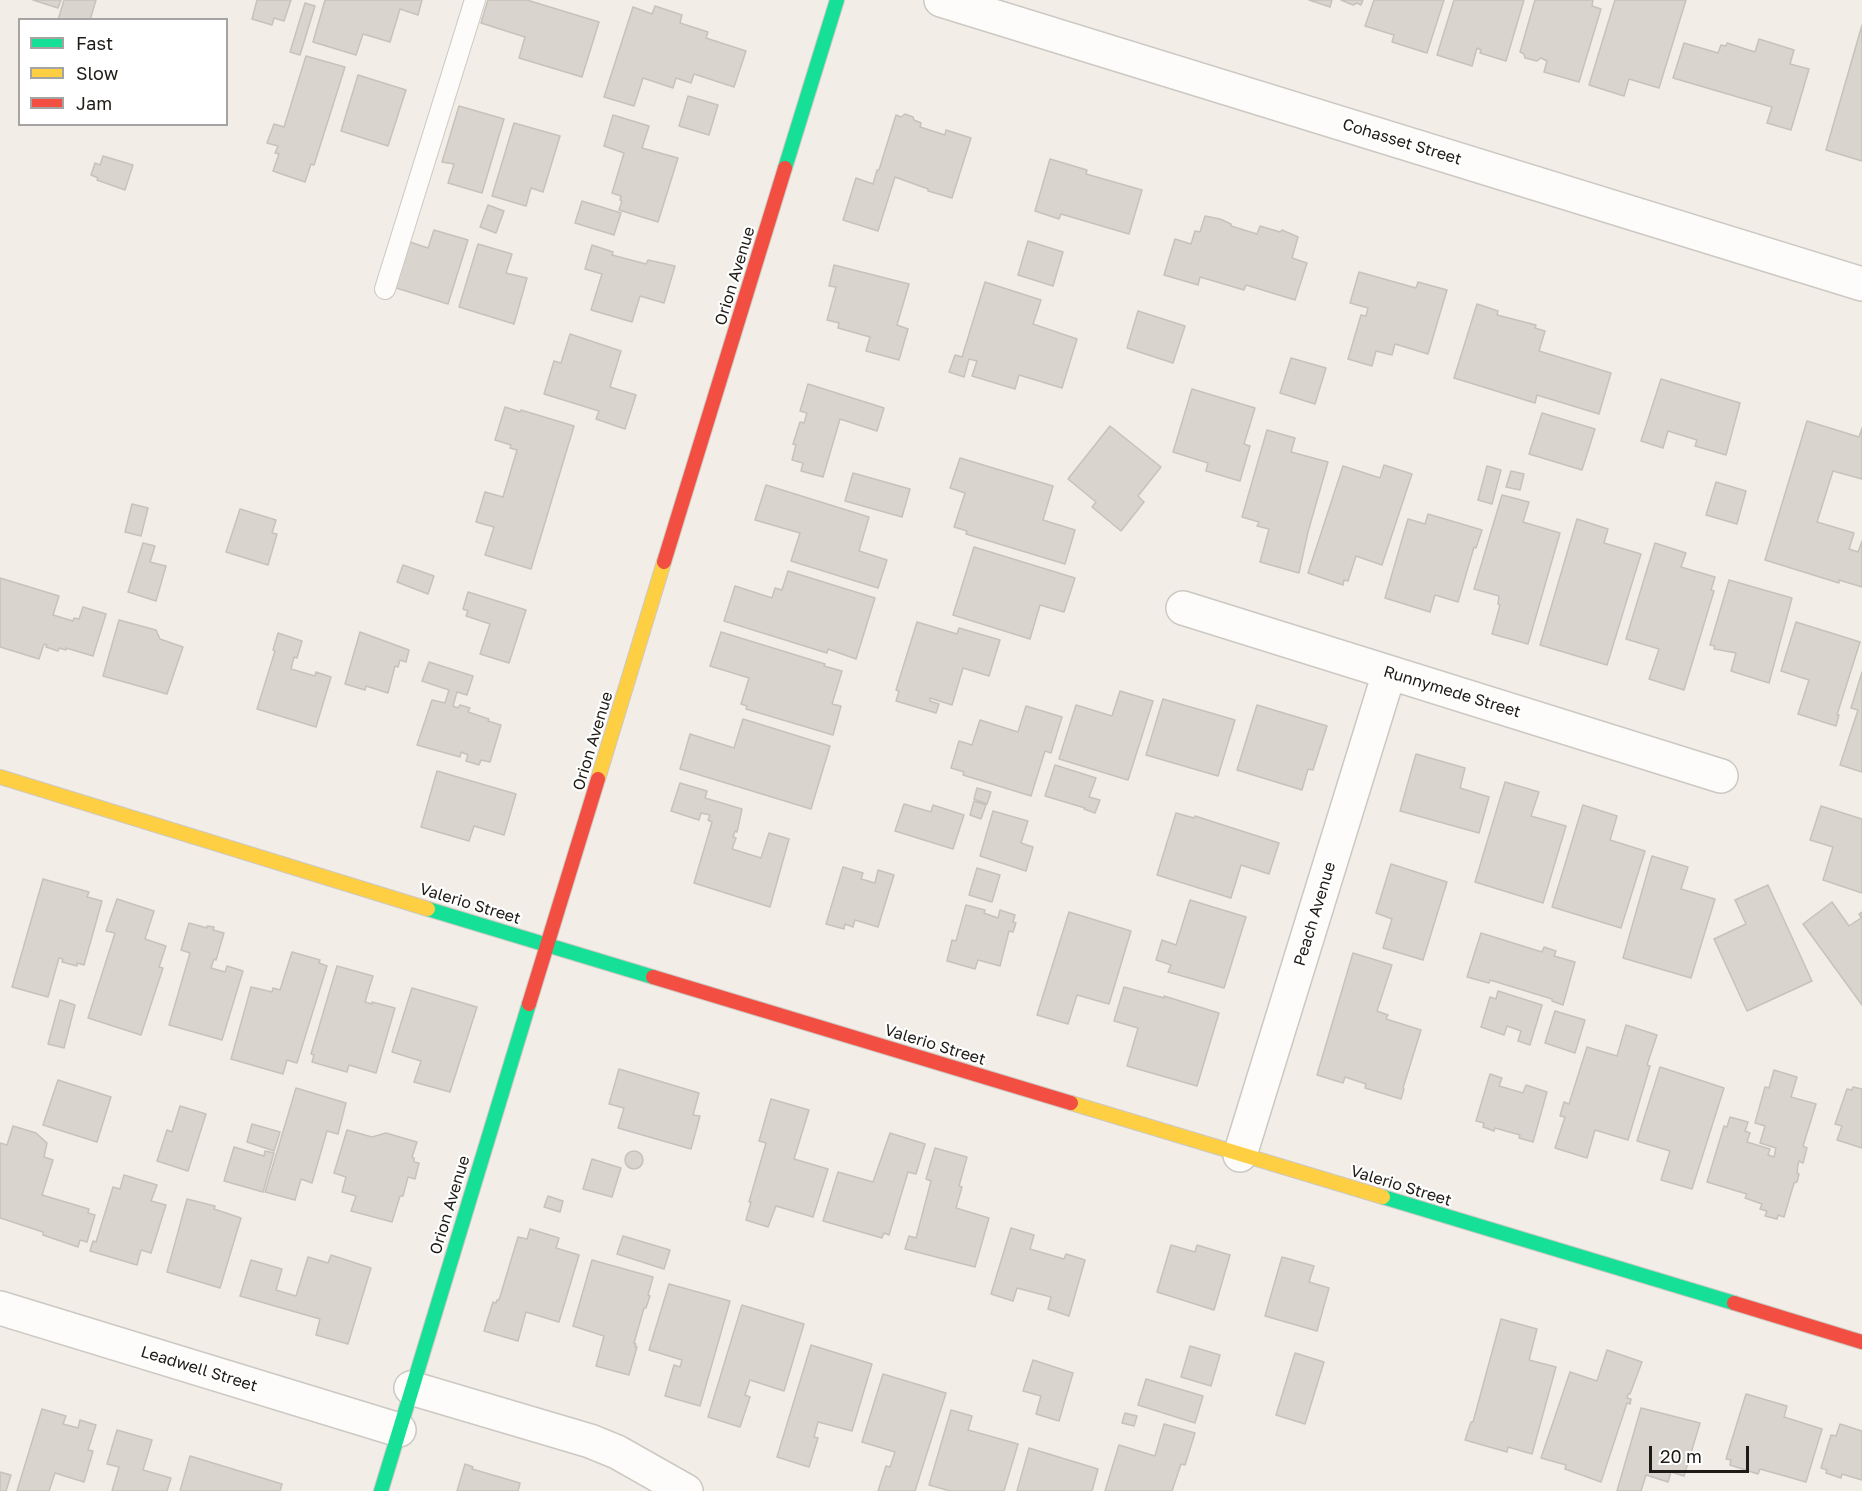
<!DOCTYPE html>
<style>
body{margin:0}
#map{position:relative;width:1862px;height:1491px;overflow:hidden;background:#f2ede6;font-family:"Golos Text",sans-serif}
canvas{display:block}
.legend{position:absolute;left:18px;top:18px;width:210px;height:108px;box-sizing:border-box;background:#fff;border:2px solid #a5a4a2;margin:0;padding:8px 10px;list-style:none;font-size:18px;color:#1e1b16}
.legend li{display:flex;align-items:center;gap:12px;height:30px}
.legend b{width:30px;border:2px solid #a5a4a2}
.scale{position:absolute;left:1649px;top:1446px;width:100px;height:27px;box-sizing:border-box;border:3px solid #1e1b16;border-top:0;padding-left:8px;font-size:18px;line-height:21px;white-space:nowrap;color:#1e1b16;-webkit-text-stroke:4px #fff;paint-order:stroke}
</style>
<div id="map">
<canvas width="1862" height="1491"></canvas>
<ul class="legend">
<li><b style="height:8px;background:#16e098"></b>Fast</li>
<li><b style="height:8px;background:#ffcf43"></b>Slow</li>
<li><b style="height:8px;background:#f24e42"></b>Jam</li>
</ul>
<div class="scale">20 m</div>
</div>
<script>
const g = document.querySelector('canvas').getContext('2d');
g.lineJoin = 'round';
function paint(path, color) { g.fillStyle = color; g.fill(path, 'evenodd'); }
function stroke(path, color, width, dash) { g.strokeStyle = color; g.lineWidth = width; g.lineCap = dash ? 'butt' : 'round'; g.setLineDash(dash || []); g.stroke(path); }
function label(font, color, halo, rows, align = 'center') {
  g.font = font + ' "Golos Text",sans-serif'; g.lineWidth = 4.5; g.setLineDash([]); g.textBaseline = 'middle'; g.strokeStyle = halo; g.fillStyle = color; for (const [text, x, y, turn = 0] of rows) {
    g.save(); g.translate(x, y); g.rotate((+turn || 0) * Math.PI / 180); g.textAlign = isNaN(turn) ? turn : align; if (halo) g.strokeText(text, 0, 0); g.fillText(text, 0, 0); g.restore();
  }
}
const building = new Path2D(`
 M33,0H61L58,8Z
 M64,0H96L90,20H58Z
 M257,0H291L284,21L274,18L272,25L252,19Z
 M325,0H422L418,15L400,9L390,42L363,34L356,55L313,42Z
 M488,0H527L599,22L582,77L519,58L525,37L481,23Z
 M1309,0H1332L1330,7Z
 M1341,0H1363L1361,5L1357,3L1353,5Z
 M1374,0H1444L1427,53L1392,42L1394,35L1365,26Z
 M1454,0H1524L1506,61L1480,53L1481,50L1477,48L1472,66L1437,55Z
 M1535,0H1593L1592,6L1601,9L1579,82L1544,72L1547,61L1541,58L1537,61L1525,58L1524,54L1520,52Z
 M1615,0H1686L1659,88L1629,79L1624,96L1589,85Z
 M305,3L315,6L300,55L290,52Z
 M655,6L682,15L680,23L708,32L706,38L746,51L734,87L694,74L691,83L676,78L673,88L643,78L634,106L604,97L633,7L652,14Z
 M1862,25V161L1826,150Z
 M1759,39L1794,50L1790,64L1809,69L1791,130L1767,123L1772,107L1673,78L1684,43L1718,53L1721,45L1726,46L1727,43L1755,52Z
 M306,56L345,67L314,165L311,164L305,182L273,171L279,154L275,153L278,146L267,143L274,124L284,127Z
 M358,75L406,90L388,146L341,131Z
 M688,96L718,105L709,135L679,126Z
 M459,106L504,119L482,193L448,183L454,164L442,162Z
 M905,114L913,117L914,120L921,123L920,127L945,135L946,130L971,138L952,198L928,191V189L895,177L878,231L843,220L856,178L873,184L877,170H879L896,115L901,117Z
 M613,115L649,126L642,148L678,158L658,222L619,210L622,201L620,200L621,196L612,193L624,153L604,146Z
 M514,123L560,136L543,192L531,188L526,206L492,196Z
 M103,156L133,165L125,190L97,180L98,178L91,175L95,163L100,165Z
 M1050,159L1087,170L1086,174L1142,190L1129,234L1061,214L1059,219L1035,211Z
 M582,201L621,213L614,235L575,223Z
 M488,205L504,211L496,233L480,227Z
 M1205,216L1220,219L1231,224V226L1257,234L1260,226L1280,232L1282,230L1298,237L1292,258L1307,263L1295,300L1246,285L1244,290L1200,277L1198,285L1164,275L1175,239L1191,244L1195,231L1200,232Z
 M434,230L468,240L448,304L393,287L407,241L428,248Z
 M1028,241L1063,252L1053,286L1018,275Z
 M478,244L512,254L506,273L527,278L514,324L459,307Z
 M592,245L613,252L612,255L646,264L648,260L675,266L664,303L640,296L632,322L591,310L602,274L585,269Z
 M834,265L909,284L897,325L908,329L899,360L866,351L870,337L838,328L839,323L827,320L836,287L829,286Z
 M1359,272L1416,288L1418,282L1447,290L1428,354L1395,344L1392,355L1376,351L1372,366L1348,359L1361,315L1366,316L1368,308L1350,303Z
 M985,282L1041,300L1033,324L1077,339L1062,388L1019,375L1015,389L972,376L977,361L969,359L964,377L949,372L955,355L962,357Z
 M1477,304L1498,311L1497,315L1536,325L1535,328L1545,331L1539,351L1611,373L1599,414L1537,395L1535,403L1454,378Z
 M1138,311L1185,326L1173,363L1127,348Z
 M570,334L621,351L610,387L636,395L625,429L596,419L599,411L544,394L554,361L561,363Z
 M1291,358L1326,368L1315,404L1280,393Z
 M1661,379L1740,403L1726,455L1695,446L1697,440L1668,431L1663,448L1641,441Z
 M808,384L884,408L877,431L840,419L823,477L801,471L803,463L792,460L796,445L793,444L800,422L804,423L807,413L800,411Z
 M1192,389L1255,408L1244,444L1250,446L1240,481L1206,471L1208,463L1173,452Z
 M505,407L520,412L521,410L574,426L531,569L485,555L494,527L476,522L485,492L503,497L517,450L510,448L511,445L495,440Z
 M1542,413L1595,429L1582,470L1529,454Z
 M1807,421L1859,437L1862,428V479L1833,471L1817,522L1854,533L1849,549L1858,552L1862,541V587L1839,580V583L1765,560Z
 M1110,426L1161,467L1138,496L1144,502L1121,531L1092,507L1096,502L1068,479Z
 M1267,430L1295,438L1291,452L1328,462L1308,532L1299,573L1260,562L1269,529L1257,526L1259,522L1242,517Z
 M960,458L1053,486L1043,520L1075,530L1065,564L966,534L967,531L954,527L965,493L950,488Z
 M1384,465L1412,474L1382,565L1356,556L1348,581L1344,580L1343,585L1308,573L1343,466L1380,478Z
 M1487,466L1501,470L1492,504L1478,500Z
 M1511,471L1524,474L1520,490L1506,487Z
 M853,473L910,489L902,517L845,501Z
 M1716,482L1746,491L1737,524L1706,515Z
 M766,485L869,517L859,551L887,560L878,588L791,561L800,533L755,520Z
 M1502,495L1529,502L1523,522L1560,533L1528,644L1492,634L1500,605L1498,604L1499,596L1474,589Z
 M132,504L148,508L141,536L125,532Z
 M240,509L276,520L272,533L277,534L268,565L226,552Z
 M1428,514L1482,530L1476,548L1474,547L1458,602L1435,595L1430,612L1385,598L1408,519L1425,524Z
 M1577,519L1608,529L1604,543L1641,554L1607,665L1540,645Z
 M143,543L155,546L150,562L166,566L156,601L128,592Z
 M1655,543L1686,553L1681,567L1715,577L1711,590L1714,591L1684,690L1649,679L1659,649L1626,639Z
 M974,547L1075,578L1064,612L1040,605L1030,639L953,615Z
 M403,565L434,576L428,594L397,582Z
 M788,571L875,598L856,659L828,649L827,653L724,621L735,586L772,598L775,588L782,590Z
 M0,578L59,596L53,615L73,621L74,618L79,619L83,607L106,614L93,656L66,648V650L59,648L58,651L46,647L47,645L44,644L39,659L0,647Z
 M1729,580L1792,598L1769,683L1731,671L1736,653L1714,649L1715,646L1710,645Z
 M468,592L526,610L509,663L480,654L490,624L466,616L468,611L463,609Z
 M119,620L156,630L160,639L183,647L167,694L103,676Z
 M917,622L957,634L959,628L1000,640L989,676L963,668L952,705L930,698V701L939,704L936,713L896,701L899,691L896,690Z
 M1796,622L1860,642L1837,715H1839L1836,726L1798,714L1809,680L1781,671Z
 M360,632L409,650L406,662L400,660L398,667L395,666L388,693L366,686L365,690L345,684Z
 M721,632L825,664L824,666L842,671L832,704L841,706L833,735L746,709L747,706L741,704L749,678L710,666Z
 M278,633L302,641L297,658L294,657L291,669L315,676L316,672L331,677L316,727L257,709L275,651L273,650Z
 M429,662L473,676L467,695L457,692L453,706L458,708L460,705L470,708L468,712L489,719L488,721L501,725L490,762L481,760L479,765L466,761L468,755L461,752L460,757L417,745L432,700L445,703L449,690L422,681Z
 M1862,672V772L1840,765L1858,710L1851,708Z
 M1120,691L1153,701L1128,780L1059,759L1076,705L1112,716Z
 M1163,699L1235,720L1218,776L1146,755Z
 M1257,705L1327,726L1313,770L1308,769L1302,790L1237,770Z
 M1026,706L1062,717L1051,753L1045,751L1031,796L963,775L964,772L951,768L959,741L972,745L980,720L1018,732Z
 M743,719L830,746L811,809L680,769L690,734L734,748Z
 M1416,754L1465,768L1460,788L1489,797L1479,833L1400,811Z
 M1055,765L1096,778L1089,797L1100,800L1095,813L1084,809L1085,808L1045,796Z
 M437,771L516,794L504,835L474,826L469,841L421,827Z
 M1505,782L1539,792L1531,816L1566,826L1543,903L1475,882Z
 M680,783L707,791L705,798L742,809L737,832L735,831L733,837L736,838L732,849L761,858L769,833L789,839L770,907L694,883L712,822L708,820L710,815L701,813L699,820L671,811Z
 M977,788L991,792L987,804L974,799Z
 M974,801L986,805L981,819L970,815Z
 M904,804L931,812L933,805L964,815L953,849L895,831Z
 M1583,805L1617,816L1610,840L1645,851L1621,928L1552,907Z
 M1821,806L1862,819V893L1823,880L1833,847L1810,840Z
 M993,811L1028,821L1021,843L1033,847L1026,871L980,856Z
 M1176,813L1194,818L1195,816L1279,843L1269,874L1241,865L1231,898L1157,875Z
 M1652,856L1688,867L1681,889L1715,899L1691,978L1623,958Z
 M1391,864L1447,882L1423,960L1383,948L1392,919L1376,913Z
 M843,867L863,873L861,879L875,883L878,870L894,875L878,927L855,920L853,927L845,924L844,929L826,924Z
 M977,868L1000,875L992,902L969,895Z
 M43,879L89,892L87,897L102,901L84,965L77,963V966L62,962L63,959L59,958L48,997L12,987Z
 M1768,885L1812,981L1747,1011L1714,939L1746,924L1735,900Z
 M117,899L154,911L145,939L166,946L159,967L163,968L141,1035L88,1018L115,933L106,931Z
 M1190,900L1246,917L1224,988L1168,972L1171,965L1156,960L1162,940L1176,945Z
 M1832,902L1849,926L1861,918L1859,914L1862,912V1005L1803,924Z
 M966,905L985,910L984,913L998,918L1000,910L1015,915L1013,922L1016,923L1013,932L1009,931L1000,966L978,960L975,969L947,961L952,940L956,941Z
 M1069,912L1131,931L1109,1004L1077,995L1068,1024L1037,1015Z
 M189,923L207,928V926L214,927L213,930L224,933L216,960L214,959L211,968L225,972L227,966L243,971L222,1040L169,1025L190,953L181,950Z
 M1481,933L1542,952L1544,947L1556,951L1554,956L1575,962L1563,1005L1552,1001V999L1490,980L1489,983L1467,977Z
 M292,952L320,960L319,963L327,966L297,1063L287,1060L283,1074L231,1059L251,987L272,992L273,988L280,990Z
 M1353,953L1392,965L1377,1011L1388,1015L1386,1019L1421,1030L1403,1088L1404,1089L1401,1099L1365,1088L1366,1084L1345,1077L1343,1083L1317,1075Z
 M337,966L373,976L365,1002L372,1004V1002L395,1008L376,1073L349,1065L347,1072L312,1062L314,1055L311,1054Z
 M1124,987L1164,998V996L1219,1013L1197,1086L1127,1066L1138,1028L1114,1021Z
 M412,988L477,1007L450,1092L414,1082L421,1061L392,1052Z
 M1498,991L1542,1005L1530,1045L1518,1041L1521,1031L1507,1026L1504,1035L1481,1027L1490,997L1496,999Z
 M60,1000L75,1005L64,1048L48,1044Z
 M1555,1011L1585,1020L1575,1053L1545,1043Z
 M1626,1025L1657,1035L1647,1065L1650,1066L1628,1140L1595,1130L1587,1158L1555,1148L1565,1117L1560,1116L1564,1102L1569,1104L1587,1047L1617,1056Z
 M1660,1067L1724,1088L1692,1189L1661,1180L1670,1151L1637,1141Z
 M619,1069L699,1093L693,1115L700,1116L691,1149L618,1128L624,1108L609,1104Z
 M1774,1070L1797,1077L1791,1097L1816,1104L1803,1146L1807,1148L1803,1163L1799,1161L1798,1165L1797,1173L1799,1174L1797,1182L1794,1183L1784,1217L1778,1215L1777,1219L1765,1216L1767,1211L1760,1209L1762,1204L1745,1198L1747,1194L1707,1182L1724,1126L1727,1127L1730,1117L1748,1122L1745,1131L1750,1133L1747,1142L1770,1149L1768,1155L1774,1157L1776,1148L1760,1143L1765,1126L1755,1123L1765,1087L1769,1088Z
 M1490,1074L1502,1078L1499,1086L1523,1093L1526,1085L1547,1092L1533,1142L1519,1138L1520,1135L1495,1128L1494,1131L1483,1127L1484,1123L1476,1121Z
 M58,1080L111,1097L97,1142L43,1125Z
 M1853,1087L1862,1089V1148L1837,1140L1842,1126L1835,1124L1847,1089L1852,1090Z
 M296,1088L346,1103L338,1134L327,1131L312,1183L301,1179L295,1200L265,1192Z
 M771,1099L809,1110L794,1159L828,1169L813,1217L776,1206L768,1227L746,1220L751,1202H749L766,1143L759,1141Z
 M180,1106L206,1114L188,1171L157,1161L167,1130L172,1132Z
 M252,1124L280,1132L274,1151L247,1142Z
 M13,1126L36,1133L47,1143L44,1157L53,1160L42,1195L89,1209L88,1213L95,1215L87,1242L80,1240L78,1247L43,1235V1232L0,1218V1143L7,1145Z
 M347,1130L372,1137L386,1133L417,1142L412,1157L414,1158V1162L419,1163L415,1179L408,1177L403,1196H400L392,1222L351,1211L356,1196L342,1192L346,1177L334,1173Z
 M890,1133L925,1144L916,1174L908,1172L889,1235L884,1233L882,1238L823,1221L838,1172L873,1182Z
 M234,1147L264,1156L265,1151L274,1153L263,1192L224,1181Z
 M935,1148L967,1157L959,1186L962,1187L956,1208L989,1218L975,1267L905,1249L909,1236L916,1238L931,1181L926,1179Z
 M625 1160a9 9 0 1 1 18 0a9 9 0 1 1-18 0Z
 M592,1159L621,1168L612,1197L583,1189Z
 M124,1175L157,1185L151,1201L166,1205L151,1253L141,1250L137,1265L90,1251L93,1241L96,1242L113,1187L120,1189Z
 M548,1196L563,1201L560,1212L544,1207Z
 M187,1199L215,1206L214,1209L241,1218L220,1288L167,1272Z
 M1011,1228L1034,1235L1030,1249L1064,1259L1066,1254L1085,1260L1069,1316L1048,1309L1051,1297L1017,1288L1013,1301L991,1294Z
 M530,1229L559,1238L556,1248L579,1255L559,1322L526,1312L518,1341L484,1331L493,1302L496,1303L497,1300H499L518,1237L527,1239Z
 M623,1236L670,1250L664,1269L617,1254Z
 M1171,1245L1195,1252L1197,1245L1230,1255L1214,1310L1157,1292Z
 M331,1255L371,1268L348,1344L316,1335L320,1319L240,1296L251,1260L282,1269L276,1290L296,1296L308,1257L328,1263Z
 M1282,1257L1314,1266L1309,1282L1329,1288L1317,1331L1265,1316Z
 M592,1260L653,1277L648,1295L650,1296L646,1308H644L634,1343L636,1344L635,1347H637L629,1375L596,1366L604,1336L573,1326Z
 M669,1284L730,1301L700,1406L665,1396L674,1365L680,1367L682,1360L649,1350Z
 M742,1305L804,1324L784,1391L750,1380L745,1395L750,1397L740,1427L708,1417Z
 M1501,1319L1537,1329L1529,1360L1556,1367L1532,1454L1508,1447L1507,1452L1465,1440L1471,1422H1473Z
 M811,1345L872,1364L852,1431L818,1422L814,1437L818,1438L809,1467L777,1457Z
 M1190,1346L1220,1355L1211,1386L1181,1377Z
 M1607,1350L1642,1362L1630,1394H1628L1627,1398L1631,1399L1630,1404L1627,1403L1601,1482L1565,1469L1566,1465L1541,1458L1570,1372L1597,1381Z
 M1295,1353L1324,1362L1305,1424L1276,1415Z
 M1033,1360L1073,1373L1059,1421L1036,1414L1041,1396L1023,1391Z
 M883,1374L946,1393L915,1491H878L886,1466L890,1467L895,1452L862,1442Z
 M1146,1379L1203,1396L1195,1423L1138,1405Z
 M1746,1394L1787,1406L1784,1417L1822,1429L1806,1482L1760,1469L1758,1474L1730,1465L1731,1460L1726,1459Z
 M1641,1408L1700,1423L1684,1476L1671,1472L1668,1482L1646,1475L1641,1491H1617Z
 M42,1409L66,1416L63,1424L78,1428L80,1420L96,1425L88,1450L93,1451L84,1482L55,1473L49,1491H17Z
 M951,1410L972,1416L968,1430L1018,1444L1004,1491H950L929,1485Z
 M1125,1413L1137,1416L1134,1426L1122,1423Z
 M1164,1424L1195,1433L1185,1465L1181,1464L1172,1491H1105L1119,1445L1155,1456Z
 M1840,1424L1862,1431V1480L1842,1474L1841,1478L1826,1473L1827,1470L1821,1468L1831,1435L1836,1436Z
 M117,1430L152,1440L143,1470L171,1478L167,1491H112L119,1467L107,1464Z
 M1029,1448L1098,1469L1092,1491H1017Z
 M190,1456L282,1484L280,1491H180Z
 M465,1464L473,1467L472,1469L520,1483L518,1491H457Z
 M0,1472L11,1475L6,1491H0Z`);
const lane = new Path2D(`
 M385,289L475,0`);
const street = new Path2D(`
 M941,0L1862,284
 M1183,608L1721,776
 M1240,1155L1389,673
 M0,1308L399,1430
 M411,1388L590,1441L617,1452L686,1491`);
const fast = new Path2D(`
 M785,168L837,0
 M428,909L653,977
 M1383,1197L1734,1303
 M381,1491L529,1004`);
const slow = new Path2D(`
 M0,777L428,909
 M598,779L664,562
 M1071,1103L1383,1197`);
const jam = new Path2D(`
 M664,562L785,168
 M653,977L1071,1103
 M529,1004L598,779
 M1734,1303L1862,1342`);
const streetNames = [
 ["Cohasset Street",1402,142,17],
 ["Orion Avenue",735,276,-73],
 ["Runnymede Street",1452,692,17],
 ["Orion Avenue",593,741,-73],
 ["Valerio Street",470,904,17],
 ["Peach Avenue",1315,914,-73],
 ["Valerio Street",935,1045,17],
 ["Valerio Street",1401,1186,17],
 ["Orion Avenue",450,1205,-73],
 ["Leadwell Street",199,1369,17]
];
paint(building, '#d9d4ce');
stroke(building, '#c6c2bc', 1.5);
stroke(lane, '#ccc8c2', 22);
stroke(street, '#ccc8c2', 36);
stroke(fast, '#ccc8c2', 16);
stroke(slow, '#ccc8c2', 16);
stroke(jam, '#ccc8c2', 16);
stroke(lane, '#fdfcfb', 20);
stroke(street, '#fdfcfb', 33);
stroke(fast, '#16e098', 14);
stroke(slow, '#ffcf43', 14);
stroke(jam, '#f24e42', 14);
label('16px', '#1e1b16', '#fff', streetNames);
</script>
